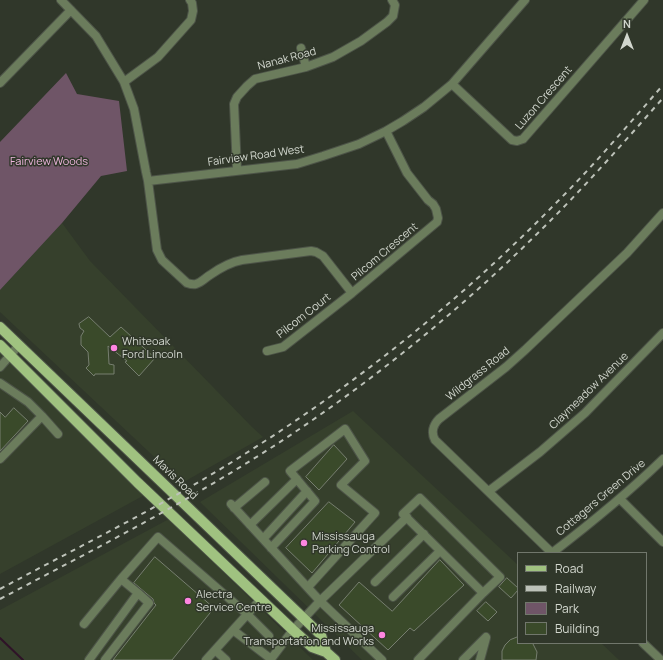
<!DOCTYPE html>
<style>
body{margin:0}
#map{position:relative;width:663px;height:660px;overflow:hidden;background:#30372a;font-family:Manrope,sans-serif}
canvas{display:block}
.legend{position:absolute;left:517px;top:552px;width:130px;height:92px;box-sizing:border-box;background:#30372a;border:1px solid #71776c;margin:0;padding:5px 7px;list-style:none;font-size:12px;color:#d2d7ce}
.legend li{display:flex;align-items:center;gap:8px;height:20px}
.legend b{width:20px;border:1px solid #71776c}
.north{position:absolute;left:607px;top:16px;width:40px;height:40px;-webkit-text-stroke:3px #30372a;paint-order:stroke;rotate:0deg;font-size:11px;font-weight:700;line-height:16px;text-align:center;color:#d2d7ce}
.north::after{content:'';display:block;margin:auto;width:14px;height:18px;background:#d2d7ce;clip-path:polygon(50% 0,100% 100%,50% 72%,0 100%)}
</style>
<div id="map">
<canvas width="663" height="660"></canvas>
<ul class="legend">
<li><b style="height:5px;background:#a0c280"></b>Road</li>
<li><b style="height:5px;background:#bdc2b9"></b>Railway</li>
<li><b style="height:11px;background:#6f5567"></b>Park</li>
<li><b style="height:11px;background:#3a4a2a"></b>Building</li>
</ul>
<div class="north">N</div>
</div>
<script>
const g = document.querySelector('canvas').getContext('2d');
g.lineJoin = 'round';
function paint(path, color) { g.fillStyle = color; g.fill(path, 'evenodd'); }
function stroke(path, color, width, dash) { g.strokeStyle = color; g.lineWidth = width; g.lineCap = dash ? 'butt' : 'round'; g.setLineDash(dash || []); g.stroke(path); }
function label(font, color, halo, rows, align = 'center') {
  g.font = font + ' Manrope,sans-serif'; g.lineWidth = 3; g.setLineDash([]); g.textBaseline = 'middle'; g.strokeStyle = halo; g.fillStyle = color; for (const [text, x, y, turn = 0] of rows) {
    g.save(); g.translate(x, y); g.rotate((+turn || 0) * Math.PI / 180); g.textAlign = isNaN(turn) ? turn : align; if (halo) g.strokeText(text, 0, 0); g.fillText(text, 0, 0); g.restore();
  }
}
const built = new Path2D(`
 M62,223L90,261L252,427L263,437L182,483L0,312V290Z
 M0,354L150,492L0,574Z
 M353,411L518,565V643H601L619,660H362L200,502Z
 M169,519L313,660H0V610Z`);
const green = new Path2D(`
 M66,73L77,94L119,101L127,171L101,176L62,223L0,290V142Z`);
const stream = new Path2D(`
 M0,638L23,660`);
const building = new Path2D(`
 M89,317L110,337L121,327L155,358L139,376L125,362L127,361L108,346L109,364L114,365V374H95L94,376L86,368L89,365L88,352L81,345V336L84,331L80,328L79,324Z
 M14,408L28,421L0,451V412L5,417Z
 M334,445L347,459L319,490L306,477Z
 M329,502L355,522L312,573L286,548Z
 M155,557L214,608L172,660H113L156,605L154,603L153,599L134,583Z
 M440,560L464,585L414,631L410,628L388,650L339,605L359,582L392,611Z
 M507,578L518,588V590L511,598L499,587Z
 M486,602L497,612L488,621L477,611Z
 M518,637V643H532L533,644L537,652L536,660H502V651L505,645L510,640Z`);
const minor = new Path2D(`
 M61,0L96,36L124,82L134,109L146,172L148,181L157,250L162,260L187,283C190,284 193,285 196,284C202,282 205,278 210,275C220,268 231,262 242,260L311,251L316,252L323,256L352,293
 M301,48L306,67
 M124,82L158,57L191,20L193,11L192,3L190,0
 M0,83L71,10
 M452,84L512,140L517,141L523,139L644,0
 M237,170L234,104L237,97L247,86L255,79L306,67L333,57L361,41L387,22L393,16L395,5L392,0
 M148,181L297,164L323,156L359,144L386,131L403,121L424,107L452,84L525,0
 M267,351L283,347L352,293L437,222L438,218L436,209L433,204L428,200L407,173L386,131
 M0,367L19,345
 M0,383L28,402L42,416L0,459
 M42,416L58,434
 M489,491L540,452L585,413L663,333
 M620,499L663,542
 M231,504L320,601L293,630L271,659L233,630
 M234,508L265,482
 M250,525L297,479
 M263,539L307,491
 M271,548L315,501L290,471L345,429L365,461L341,485L375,513L308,587
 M552,553L435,440C431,433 433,425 439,419L506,367L525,350L627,253L663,213
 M552,553C591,523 628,493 663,459
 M375,582L424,534
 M393,597L440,551
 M84,624L121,579
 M643,643L661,660
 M215,650L226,660
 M89,660L138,593L121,579L158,537L247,614L269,636
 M105,660L149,603L138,593
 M206,660L261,599
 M382,660L320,601L407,517
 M418,660L483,593L500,577L420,498L403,514L483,593
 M463,660L486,637
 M480,660L486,638`);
const major = new Path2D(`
 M0,327L321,635L326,652
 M0,345L137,482L293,630L312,647L326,652L335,660`);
const rail = new Path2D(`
 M0,589C84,544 170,502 251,450C363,379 466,295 558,201C595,164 629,124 663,85
 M0,599C97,548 195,498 286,438C381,375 469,302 549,222C589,182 626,140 663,98`);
const markers = [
 [114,348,4,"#fe85e0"],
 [304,543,4,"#fe85e0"],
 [188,601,4,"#fe85e0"],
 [382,635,4,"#fe85e0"]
];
const streetNames = [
 ["Nanak Road",287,59,-15],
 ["Luzon Crescent",544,98,-49],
 ["Fairview Road West",256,156,-8],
 ["Pilcom Crescent",385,252,-40],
 ["Pilcom Court",304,316,-38],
 ["Wildgrass Road",478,374,-39],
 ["Claymeadow Avenue",589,391,-44],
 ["Mavis Road",175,478,44],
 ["Cottagers Green Drive",601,498,-40]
];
const parkNames = [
 ["Fairview Woods",49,162]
];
const poiNames = [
 ["Whiteoak",122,342],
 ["Ford Lincoln",122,355],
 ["Mississauga",312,537],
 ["Parking Control",312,550],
 ["Alectra",196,595],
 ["Service Centre",196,608],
 ["Mississauga",374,629,"right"],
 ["Transportation and Works",374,642,"right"]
];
paint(built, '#36402c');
paint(green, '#6f5567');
stroke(stream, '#2f1328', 2);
paint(building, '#3a4a2a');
stroke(building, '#767e6f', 1);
stroke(minor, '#4d5448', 10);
stroke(major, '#4d5448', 12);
stroke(minor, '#6b7c5c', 8);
stroke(major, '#a0c280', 10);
stroke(rail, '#bdc2b9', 2, [5, 5]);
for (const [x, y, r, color] of markers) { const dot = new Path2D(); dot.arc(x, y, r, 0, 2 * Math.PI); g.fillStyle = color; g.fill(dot); stroke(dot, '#30372a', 1.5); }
label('11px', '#d2d7ce', '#30372a', streetNames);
label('11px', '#eeb5dd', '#30372a', parkNames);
label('11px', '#d2d7ce', '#30372a', poiNames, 'left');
</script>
